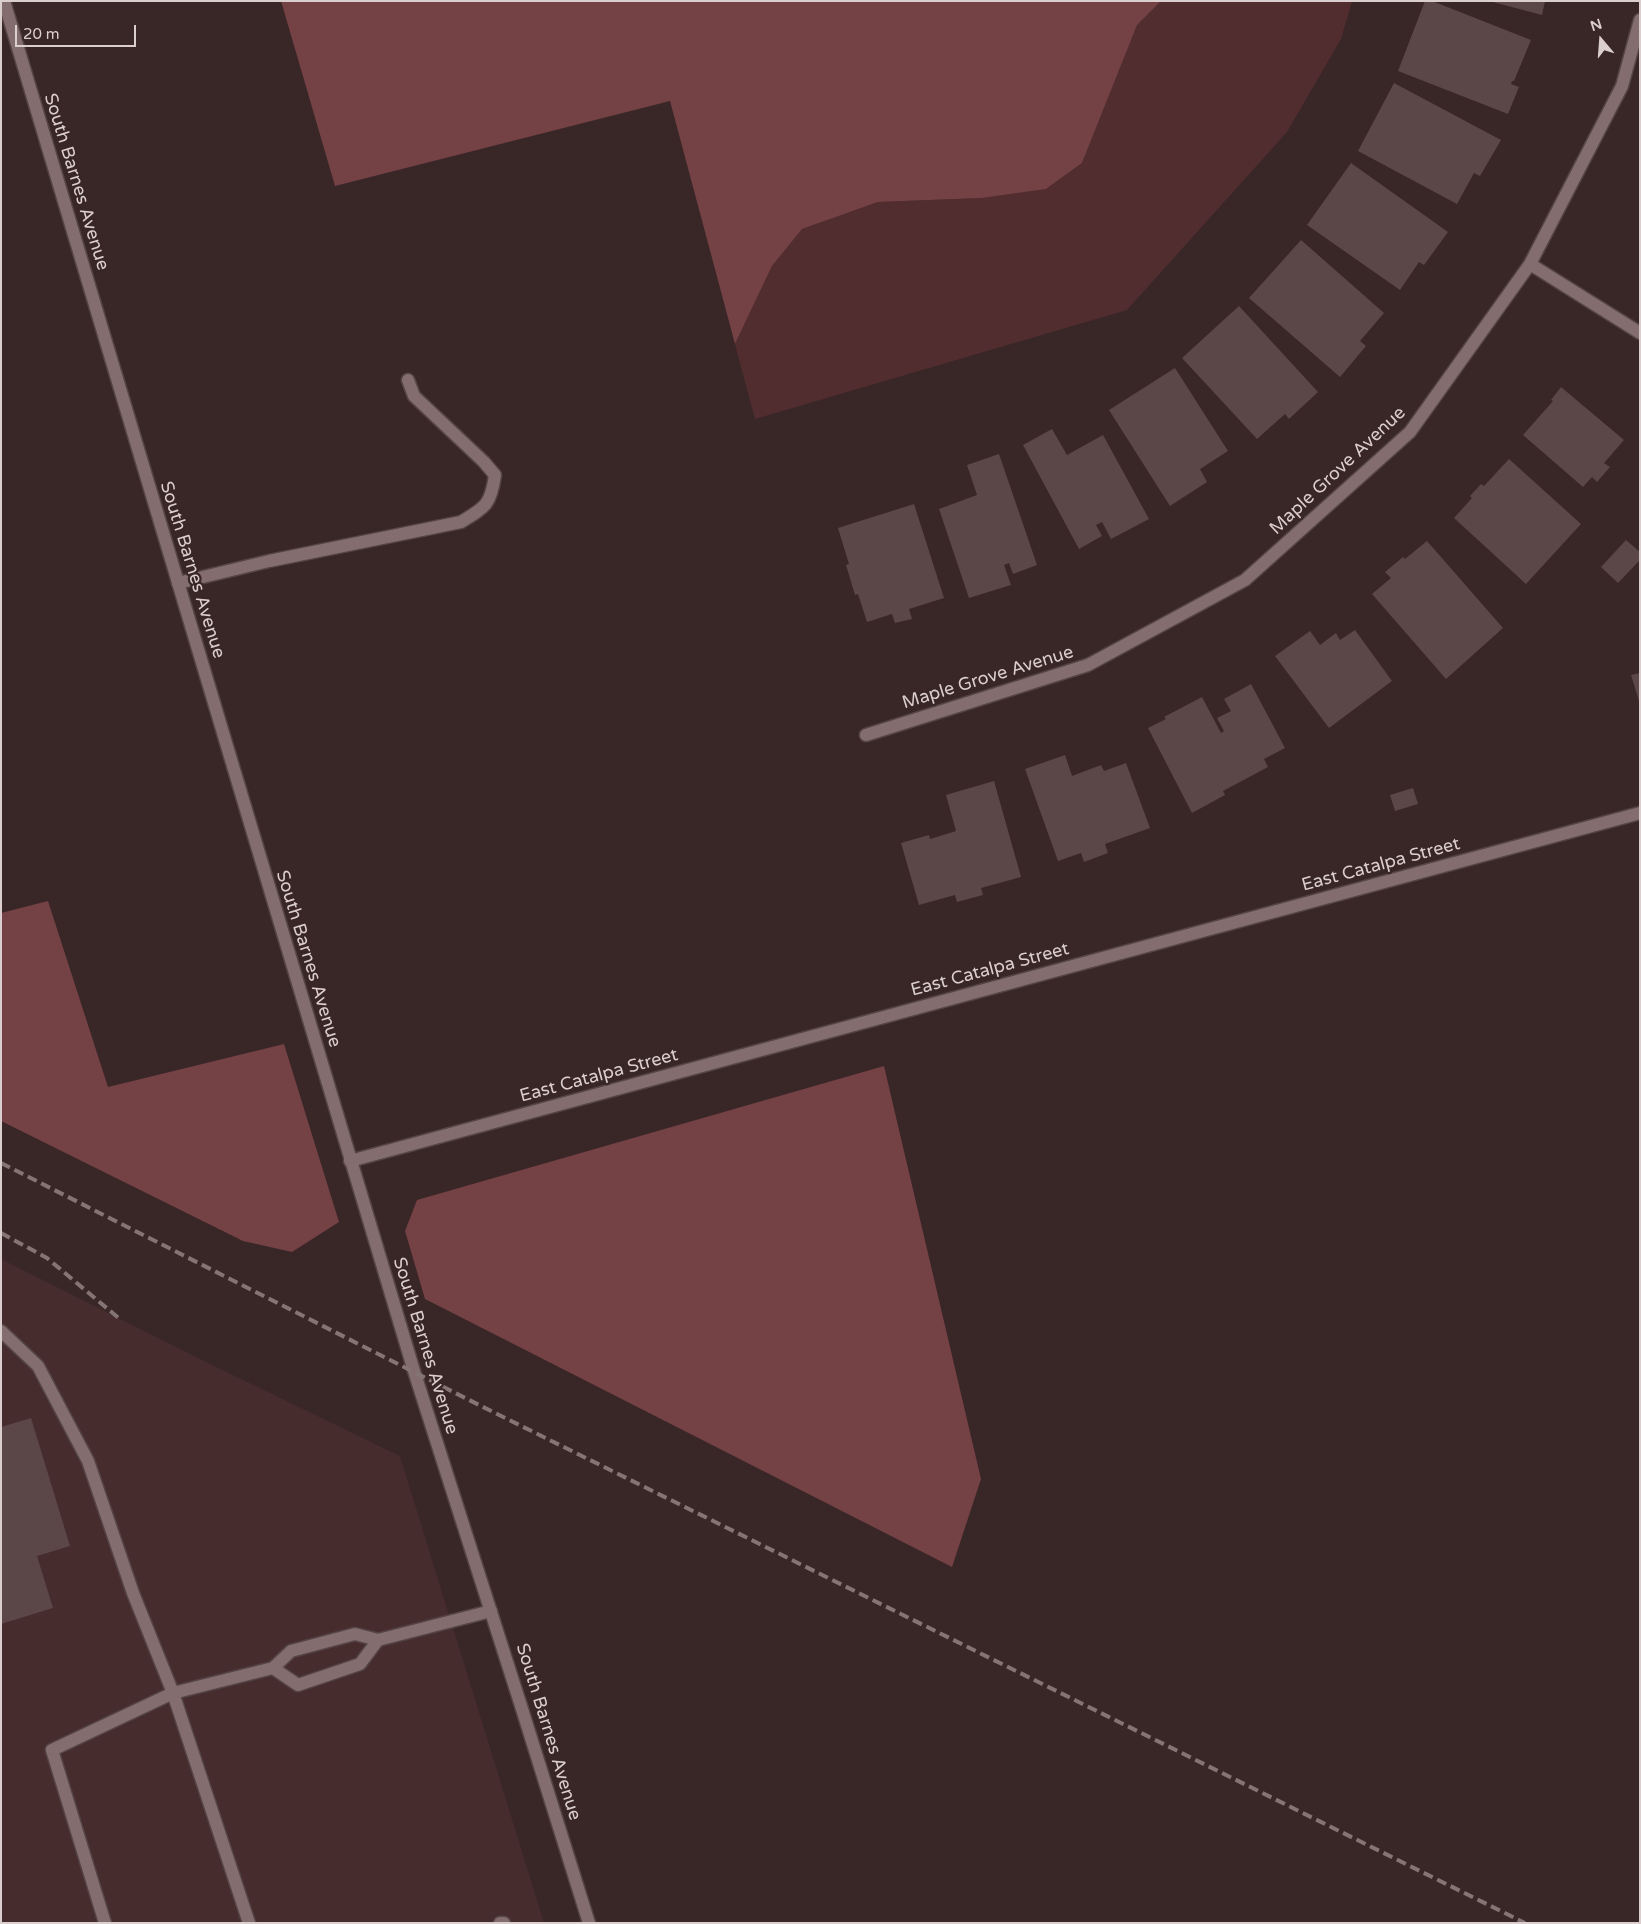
<!DOCTYPE html>
<style>
body{margin:0}
#map{position:relative;width:1641px;height:1924px;overflow:hidden;background:#392627;font-family:"Varela Round",sans-serif}
canvas{display:block}
.frame{position:absolute;inset:0;border:2px solid #dbcecf;pointer-events:none}
.north{position:absolute;left:1576px;top:15px;width:50px;height:50px;-webkit-text-stroke:4px #392627;paint-order:stroke;rotate:342deg;font-size:14px;font-weight:700;line-height:20px;text-align:center;color:#dbcecf}
.north::after{content:'';display:block;margin:auto;width:18px;height:22px;background:#dbcecf;clip-path:polygon(50% 0,100% 100%,50% 72%,0 100%)}
.scale{position:absolute;left:15px;top:25px;width:121px;height:22px;box-sizing:border-box;border:2px solid #dbcecf;border-top:0;padding-left:6px;font-size:15px;line-height:18px;white-space:nowrap;color:#dbcecf;-webkit-text-stroke:4px #392627;paint-order:stroke}
</style>
<div id="map">
<canvas width="1641" height="1924"></canvas>
<div class="frame"></div>
<div class="north">N</div>
<div class="scale">20 m</div>
</div>
<script>
const g = document.querySelector('canvas').getContext('2d');
g.lineJoin = 'round';
function paint(path, color) { g.fillStyle = color; g.fill(path, 'evenodd'); }
function stroke(path, color, width, dash) { g.strokeStyle = color; g.lineWidth = width; g.lineCap = dash ? 'butt' : 'round'; g.setLineDash(dash || []); g.stroke(path); }
function label(font, color, halo, rows, align = 'center') {
  g.font = font + ' "Varela Round",sans-serif'; g.lineWidth = 4.5; g.setLineDash([]); g.textBaseline = 'middle'; g.strokeStyle = halo; g.fillStyle = color; for (const [text, x, y, turn = 0] of rows) {
    g.save(); g.translate(x, y); g.rotate((+turn || 0) * Math.PI / 180); g.textAlign = isNaN(turn) ? turn : align; if (halo) g.strokeText(text, 0, 0); g.fillText(text, 0, 0); g.restore();
  }
}
const built = new Path2D(`
 M1,1259L204,1361L400,1456L544,1923H1Z`);
const green = new Path2D(`
 M1161,1H1352L1341,39L1287,132L1127,310L755,419L735,344L772,266L802,229L878,202L982,198L1046,189L1082,163L1137,24Z`);
const forest = new Path2D(`
 M281,1H1161L1137,25L1082,163L1046,189L982,198L878,202L802,229L772,266L735,344L670,101L335,186Z
 M48,901L108,1087L284,1044L339,1222L292,1252L243,1241L1,1121V913Z
 M884,1066L981,1479L952,1567L425,1299L405,1231L417,1200Z`);
const building = new Path2D(`
 M1425,1H1432L1531,40L1514,81H1512L1511,84L1519,87L1508,114L1398,71Z
 M1489,1H1545L1542,15Z
 M1394,83L1501,140L1480,176L1474,173L1457,204L1358,151Z
 M1351,163L1448,232L1424,265L1419,262L1400,290L1307,225Z
 M1301,240L1384,313L1360,341L1366,346L1340,377L1249,298Z
 M1239,306L1318,392L1289,419L1285,414L1257,439L1182,358Z
 M1175,368L1228,451L1200,469L1207,482L1170,506L1109,410Z
 M1561,387L1624,440L1604,463L1610,467L1597,482L1592,477L1583,487L1523,435L1553,401L1551,400Z
 M1052,429L1067,455L1103,435L1149,519L1111,539L1102,522L1096,525L1102,536L1079,549L1023,445Z
 M999,454L1037,565L1013,574L1009,563L1004,565L1011,585L969,598L939,509L977,495L967,465Z
 M1509,459L1581,524L1526,584L1454,518L1472,498L1470,496L1481,484L1484,486Z
 M914,504L944,598L909,609L912,619L895,623L892,614L867,622L858,594L855,595L846,565L849,564L838,528Z
 M1626,540L1640,552V560L1618,583L1601,567Z
 M1427,541L1503,628L1446,679L1372,594L1391,578L1385,572L1403,557L1405,559Z
 M1355,630L1392,681L1329,728L1275,656L1310,631L1320,645L1336,633L1340,640Z
 M1640,673V701H1639L1631,675Z
 M1251,684L1285,748L1264,759L1268,767L1223,791L1225,795L1192,813L1148,728L1166,719L1164,717L1202,697L1221,733L1224,731L1217,718L1231,711L1224,699Z
 M1065,755L1072,776L1101,765L1104,771L1126,763L1150,828L1105,844L1108,853L1084,862L1081,853L1058,861L1025,769Z
 M994,781L1021,877L981,888L983,895L957,902L955,895L919,905L901,843L929,835L930,839L956,831L946,795Z
 M1413,788L1418,804L1395,811L1390,795Z
 M31,1418L70,1546L37,1556L53,1608L1,1624V1427Z`);
const service = new Path2D(`
 M178,583L269,561L461,522C486,507 491,504 495,475L484,462L414,396L408,380
 M1,1331L38,1366L88,1461L133,1593L173,1693L249,1923
 M273,1668L298,1685L360,1664L378,1640
 M105,1923L52,1750L173,1693L273,1668L291,1651L355,1634L378,1640L491,1611
 M500,1923H504`);
const minor = new Path2D(`
 M1530,264L1640,333
 M866,735L1088,665L1245,580L1410,432L1530,264L1622,86L1640,20
 M350,1161L1640,813`);
const tertiary = new Path2D(`
 M4,1L414,1371L522,1709L589,1923`);
const rail = new Path2D(`
 M1,1163L481,1406L1525,1923
 M1,1233L47,1258L121,1320`);
const streetNames = [
 ["South Barnes Avenue",76,182,73],
 ["Maple Grove Avenue",1338,471,-43],
 ["South Barnes Avenue",192,570,73],
 ["Maple Grove Avenue",988,678,-17],
 ["East Catalpa Street",1381,865,-15],
 ["South Barnes Avenue",308,959,73],
 ["East Catalpa Street",990,970,-15],
 ["East Catalpa Street",599,1076,-15],
 ["South Barnes Avenue",425,1346,73],
 ["South Barnes Avenue",548,1732,73]
];
paint(built, '#472c2e');
paint(green, '#522d2f');
paint(forest, '#744144');
paint(building, '#5c4748');
stroke(service, '#544445', 15);
stroke(minor, '#544445', 15);
stroke(tertiary, '#544445', 15);
stroke(service, '#846d6e', 12);
stroke(minor, '#846d6e', 12);
stroke(tertiary, '#846d6e', 12);
stroke(rail, '#847475', 4, [10, 5]);
label('18px', '#dbcecf', '#392627', streetNames);
</script>
